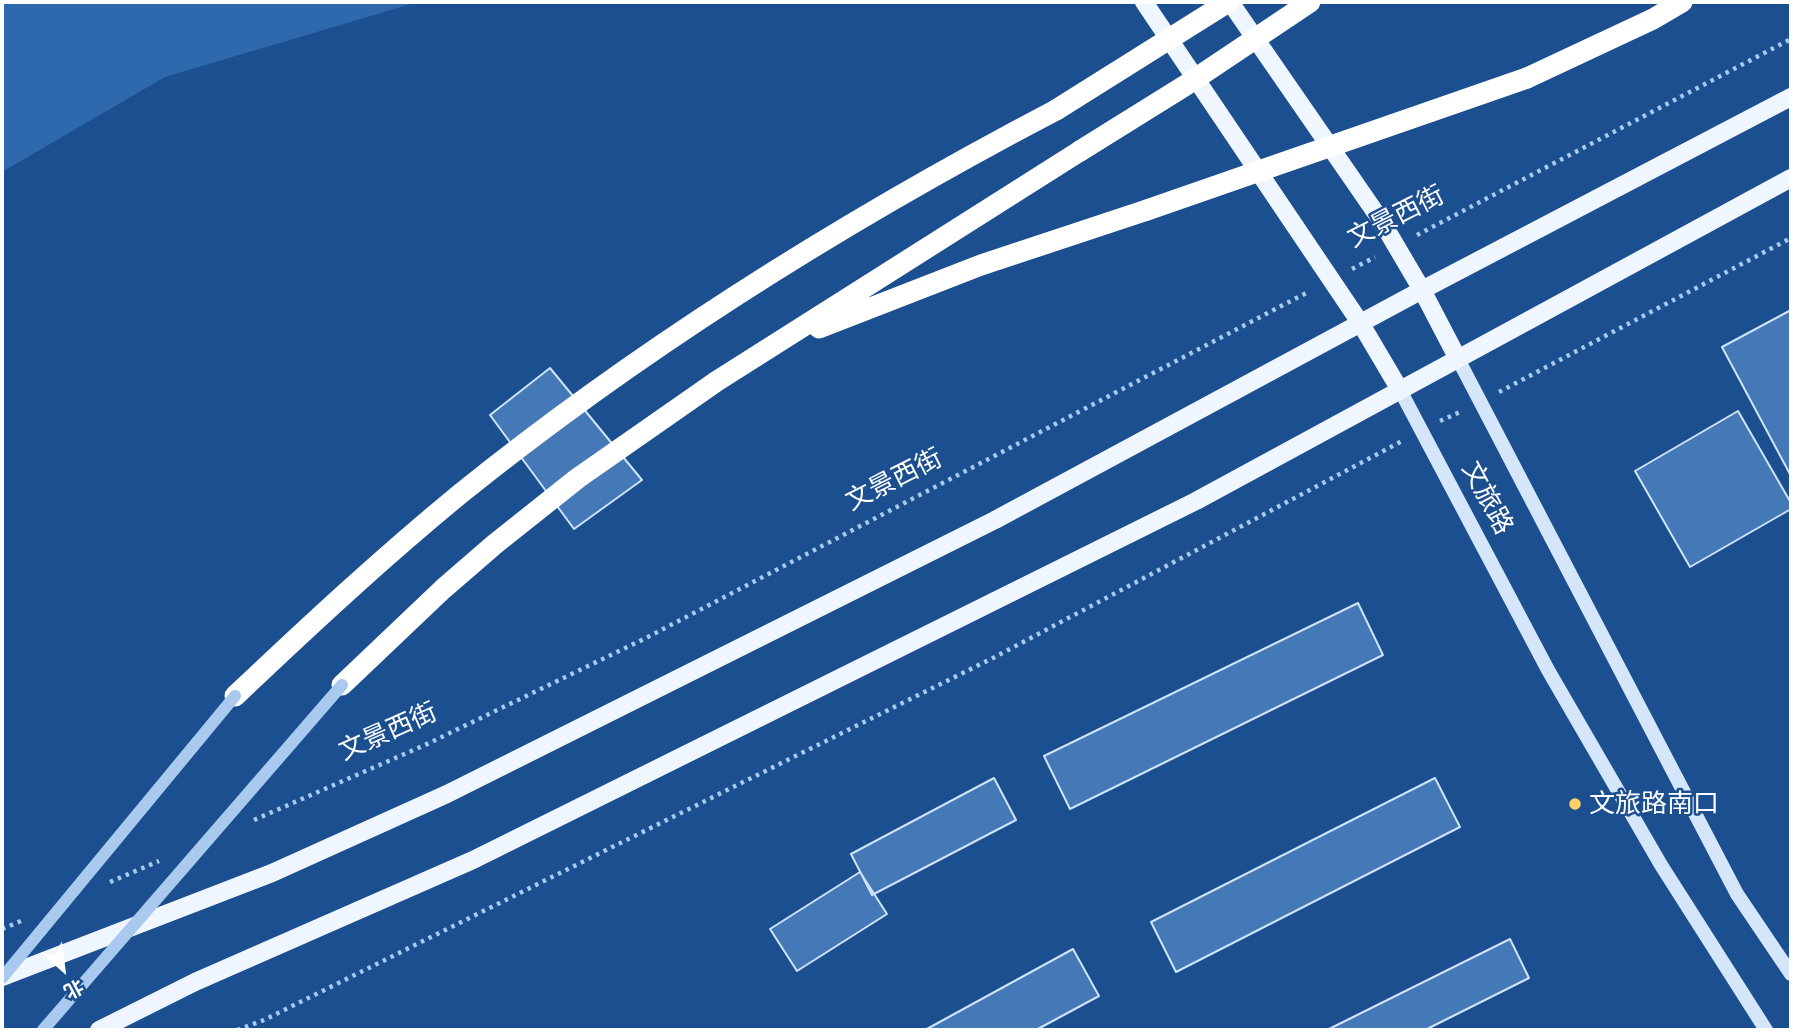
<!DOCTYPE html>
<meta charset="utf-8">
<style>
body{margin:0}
#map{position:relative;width:1793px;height:1032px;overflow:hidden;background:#1b4f8f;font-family:"Alegreya Sans","Noto Sans SC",sans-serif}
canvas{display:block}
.frame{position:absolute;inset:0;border:4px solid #fff;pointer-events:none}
.north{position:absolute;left:28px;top:934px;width:70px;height:70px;-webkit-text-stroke:5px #1b4f8f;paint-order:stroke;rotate:152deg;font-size:19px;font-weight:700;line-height:28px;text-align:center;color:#fff}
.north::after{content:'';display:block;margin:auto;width:24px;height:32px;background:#fff;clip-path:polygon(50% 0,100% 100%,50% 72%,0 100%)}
</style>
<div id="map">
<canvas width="1793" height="1032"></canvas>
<div class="frame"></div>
<div class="north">北</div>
</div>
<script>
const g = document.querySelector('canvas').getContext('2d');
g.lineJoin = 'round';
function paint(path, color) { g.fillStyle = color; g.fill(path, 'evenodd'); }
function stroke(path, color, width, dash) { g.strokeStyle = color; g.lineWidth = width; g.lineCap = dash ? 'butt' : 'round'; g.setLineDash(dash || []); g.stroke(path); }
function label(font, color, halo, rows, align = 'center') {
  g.font = font + ' "Alegreya Sans","Noto Sans SC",sans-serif'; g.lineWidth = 5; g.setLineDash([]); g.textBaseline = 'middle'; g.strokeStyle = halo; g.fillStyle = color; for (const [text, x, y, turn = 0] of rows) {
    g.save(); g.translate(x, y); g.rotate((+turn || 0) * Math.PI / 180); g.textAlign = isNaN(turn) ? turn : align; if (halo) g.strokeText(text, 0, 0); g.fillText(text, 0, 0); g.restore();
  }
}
const green = new Path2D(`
 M2,2H418L165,77L2,172Z`);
const building = new Path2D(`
 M1791,310V476L1722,347Z
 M550,368L642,480L574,529L490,415Z
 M1738,411L1791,503V509L1690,567L1635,471Z
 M1358,603L1383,655L1070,809L1044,756Z
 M994,778L1016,820L872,895L851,854Z
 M1435,778L1460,827L1176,972L1151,922Z
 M860,872L887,914L797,971L770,929Z
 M1510,939L1529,978L1425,1030H1327Z
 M1073,949L1099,996L1036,1030H925Z`);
const path = new Path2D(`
 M1417,235L1791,39
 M1352,269L1375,257
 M1499,392L1791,238
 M1440,421L1460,412
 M254,820L425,745L646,638L1310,291
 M110,882L159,861
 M2,929L21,921
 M237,1030L264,1020L993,658L1404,440`);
const secondary = new Path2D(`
 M1458,359L1737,894L1791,974
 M1400,390L1548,670L1661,865L1766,1030`);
const primary = new Path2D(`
 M1144,2L1361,324L1400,390
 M1230,2L1382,222L1422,290L1458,359
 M2,977L272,873L447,794L995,520L1422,290L1791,97
 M99,1030L195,982L473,860L1196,501L1791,178`);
const motorway = new Path2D(`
 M1527,78L1653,19L1682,2
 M819,328L981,265L1147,210
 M342,685L443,589L495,544L578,478L717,381L1080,151
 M235,696C309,626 382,558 460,494C645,345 846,220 1056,110`);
const tertiaryBridge = new Path2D(`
 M2,978L235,696
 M43,1030L342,685`);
const motorwayBridge = new Path2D(`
 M1056,110L1228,2
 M1080,151L1186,85L1310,2
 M1147,210L1527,78`);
const markers = [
 [1575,804,7,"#ffd166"]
];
const streetNames = [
 ["文景西街",1396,217,-27],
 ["文景西街",894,480,-27],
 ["文旅路",1487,498,62],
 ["文景西街",388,732,-24]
];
const poiNames = [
 ["文旅路南口",1589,804]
];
paint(green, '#2e69ad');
paint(building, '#4478b7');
stroke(building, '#cfe3fa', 2);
stroke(path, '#a9c9ee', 4.5, [3.5, 5]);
stroke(secondary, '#d6e6fa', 14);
stroke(primary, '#f0f6ff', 18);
stroke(motorway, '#fff', 21);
stroke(tertiaryBridge, '#a9c9ee', 12);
stroke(motorwayBridge, '#fff', 21);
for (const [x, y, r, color] of markers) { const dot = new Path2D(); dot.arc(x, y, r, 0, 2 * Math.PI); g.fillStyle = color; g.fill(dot); stroke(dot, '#1b4f8f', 2.5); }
label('26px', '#fff', '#1b4f8f', streetNames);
label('26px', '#fff', '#1b4f8f', poiNames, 'left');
</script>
